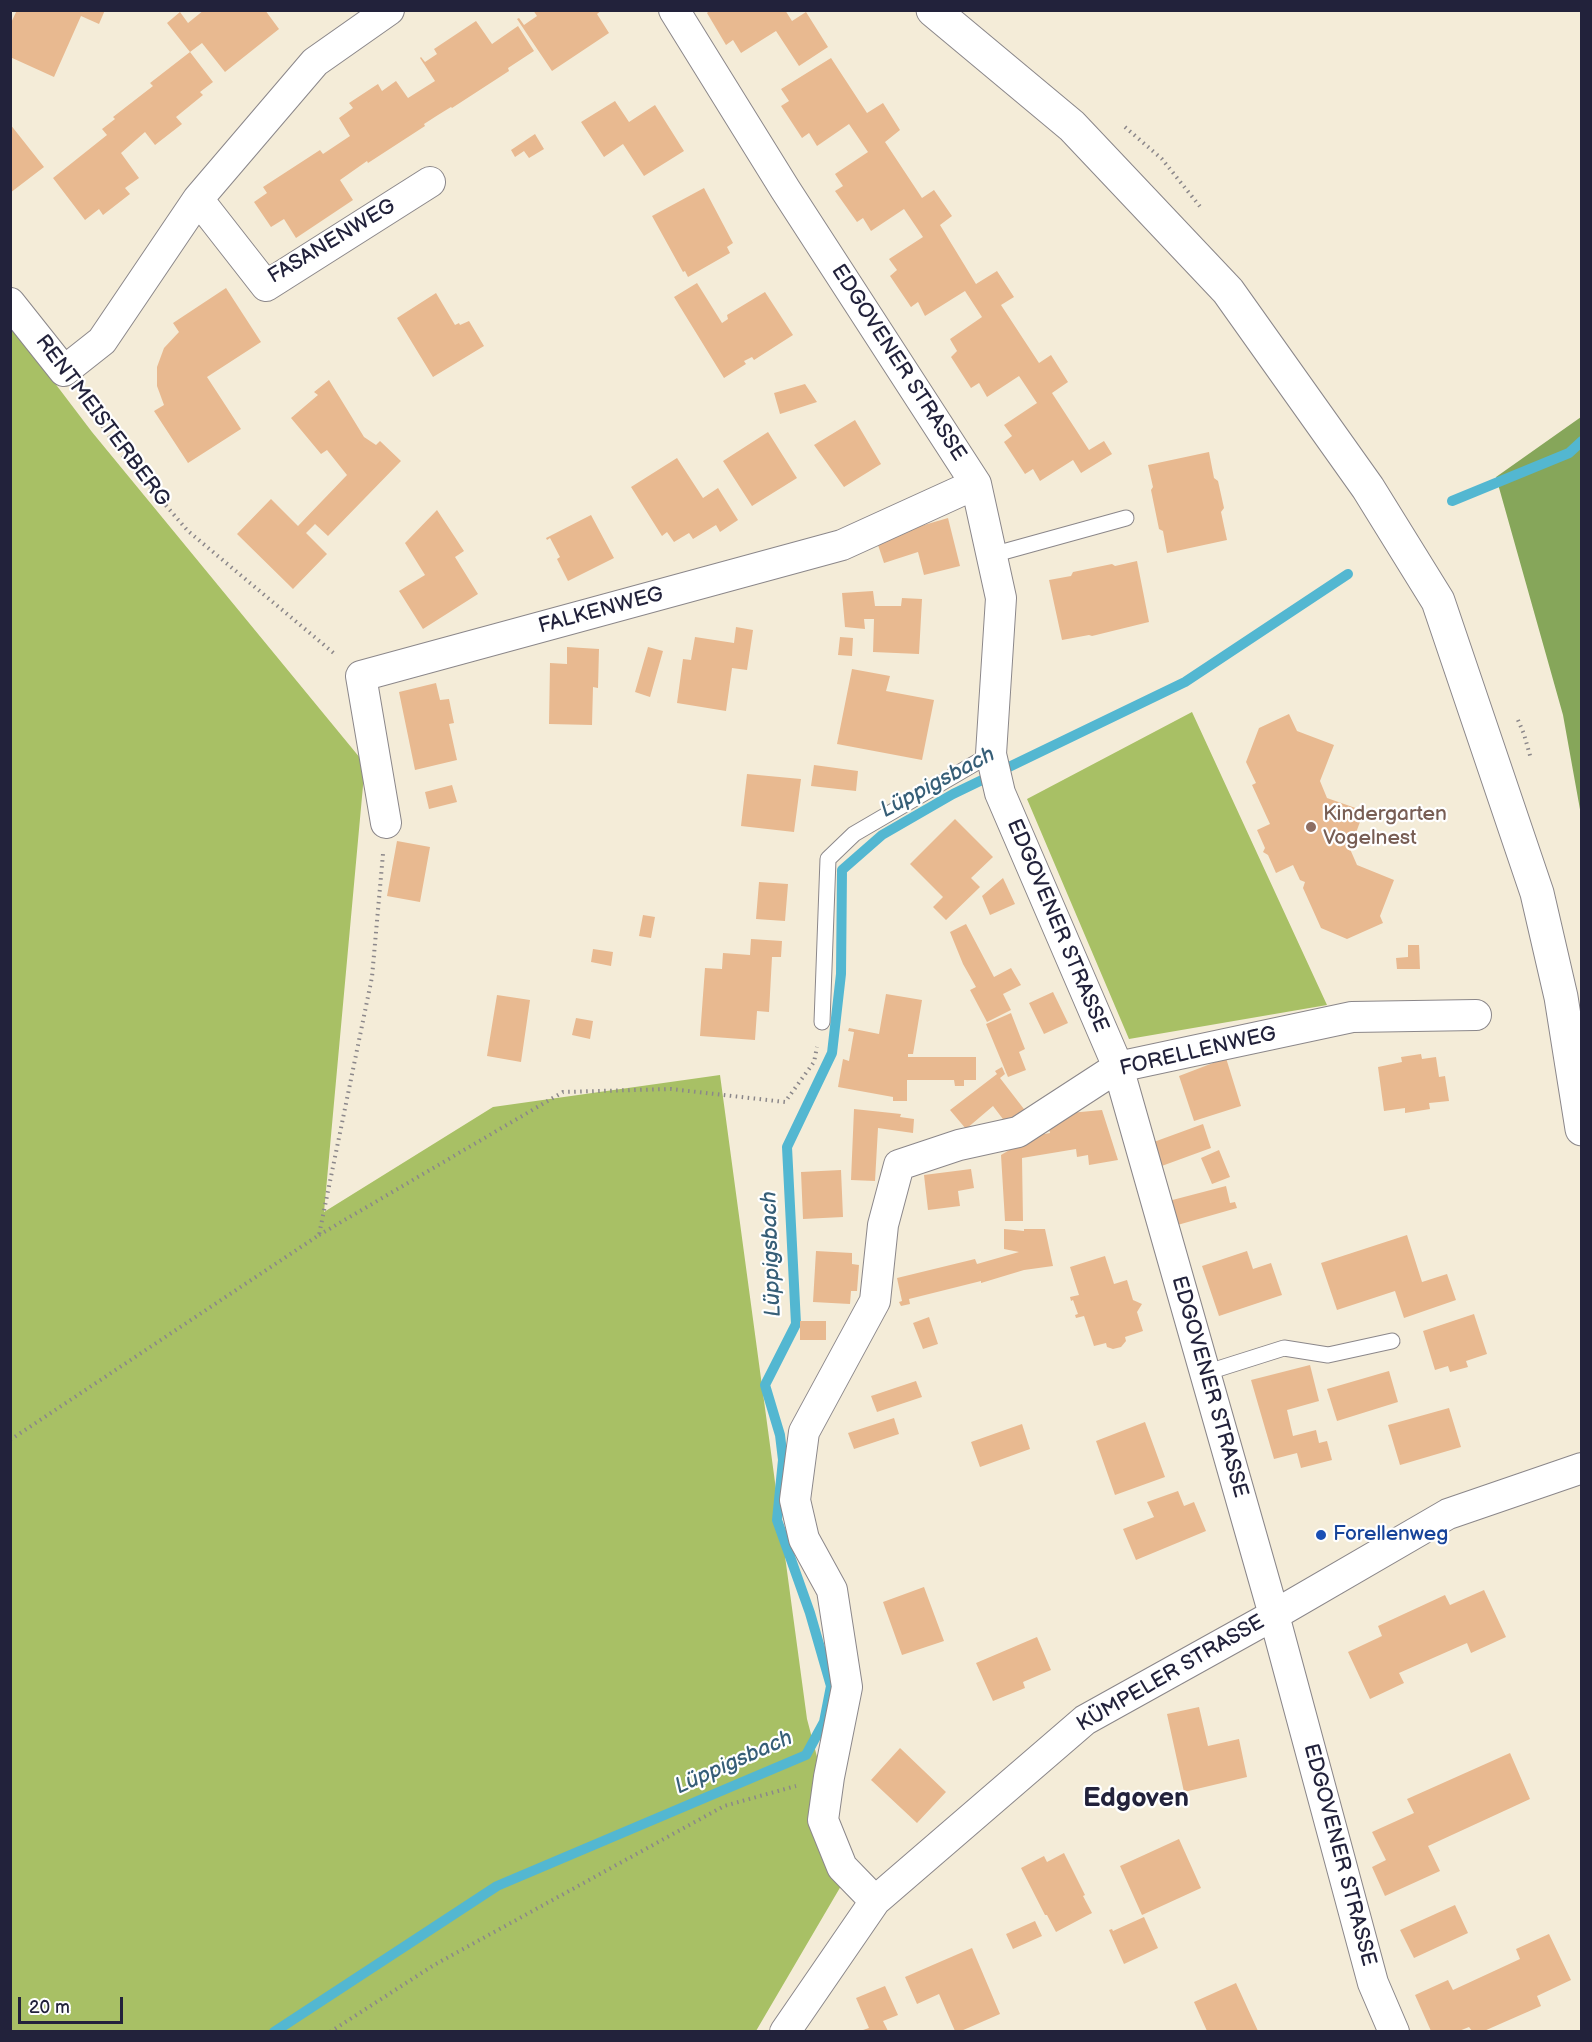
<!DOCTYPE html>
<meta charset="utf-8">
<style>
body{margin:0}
#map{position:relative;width:1592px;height:2042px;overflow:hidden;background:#f4ecd8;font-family:"Balsamiq Sans",sans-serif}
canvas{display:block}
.frame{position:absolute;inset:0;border:12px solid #22223b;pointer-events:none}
.scale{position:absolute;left:18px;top:1997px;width:105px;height:27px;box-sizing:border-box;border:3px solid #22223b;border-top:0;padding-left:8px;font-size:18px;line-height:21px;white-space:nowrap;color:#22223b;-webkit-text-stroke:4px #fff;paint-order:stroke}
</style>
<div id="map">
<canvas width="1592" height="2042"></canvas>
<div class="frame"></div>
<div class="scale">20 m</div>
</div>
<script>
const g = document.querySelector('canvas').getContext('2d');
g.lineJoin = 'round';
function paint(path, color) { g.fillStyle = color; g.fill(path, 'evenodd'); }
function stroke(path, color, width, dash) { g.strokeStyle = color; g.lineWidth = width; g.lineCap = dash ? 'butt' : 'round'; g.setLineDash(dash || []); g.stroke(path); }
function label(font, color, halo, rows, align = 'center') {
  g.font = font + ' "Balsamiq Sans",sans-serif'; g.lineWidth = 4.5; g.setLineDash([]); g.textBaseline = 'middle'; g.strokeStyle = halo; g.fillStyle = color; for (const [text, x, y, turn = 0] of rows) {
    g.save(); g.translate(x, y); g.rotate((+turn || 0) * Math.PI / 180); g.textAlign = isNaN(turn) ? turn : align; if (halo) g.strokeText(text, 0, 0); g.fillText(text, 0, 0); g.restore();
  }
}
const green = new Path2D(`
 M10,324L92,432L365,764L324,1212L493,1107L720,1075L807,1719L848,1874L756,2031H11Z
 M1192,712L1327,1005L1129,1039L1027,799Z`);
const forest = new Path2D(`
 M1581,417V815L1563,715L1496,477Z`);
const stream = new Path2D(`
 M1452,501L1569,453L1582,441
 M274,2032L497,1886L806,1755L824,1722L831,1686L810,1613L777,1520L783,1460L780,1435L765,1385L796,1324L787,1147L832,1053L841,974L842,870L882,835L953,794L1185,682L1348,574`);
const building = new Path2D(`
 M17,10H105L99,24L81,16L54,77L10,57V25Z
 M204,10H265L279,29L225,72L202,43L190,52L167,23L180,12L188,23Z
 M533,10H602L597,14L609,33L552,71L517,19L519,18L524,25L537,16Z
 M710,10H785L792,21L806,12L828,47L799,66L776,31L741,53L733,40L726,45L707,13Z
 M476,21L492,44L518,26L534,51L508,68L509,71L452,108L451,107L438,115L424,124L425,126L368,163L367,161L340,180L353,200L296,238L284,219L271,227L254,202L267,193L263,187L320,150L323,154L350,136L339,118L353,108L349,103L378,84L382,91L396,81L408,98L435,81L420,58L421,57L425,62L437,54L434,49Z
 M190,52L213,82L200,92L203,95L176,117L182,124L155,145L145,132L121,153L139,178L125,188L130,194L103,215L99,209L85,220L53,178L107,135L102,129L115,119L113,117L153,86L150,83Z
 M831,58L867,113L883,103L900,130L885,142L922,198L934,190L952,216L940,225L976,284L997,271L1014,297L1001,305L1039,363L1051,355L1068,382L1052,393L1089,450L1104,441L1112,454L1081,473L1073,460L1040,481L1033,469L1025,474L1004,442L1012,436L1004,425L1037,403L1019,376L987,397L979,383L971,388L951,357L957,351L950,339L982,317L965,291L925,316L918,302L911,307L890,276L897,270L889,259L923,237L904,209L871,231L863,218L857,222L835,191L843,186L835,174L868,152L849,124L817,146L809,133L802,138L781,106L789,101L781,89Z
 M615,101L629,122L655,105L684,151L644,176L623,144L604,157L581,122Z
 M10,124L44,167L10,193Z
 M535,134L544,149L529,158L524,151L515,157L511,150Z
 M704,188L733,243L727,247L730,253L688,277L685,271L683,272L652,216Z
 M697,283L722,323L728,319L727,315L765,292L793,335L754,360L752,357L744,361L746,364L724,378L674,297Z
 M226,288L261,342L207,377L241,429L188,463L154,411L164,405L157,386V367L164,348L179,332L173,323Z
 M436,293L455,325L459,323L460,325L469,321L484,346L433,377L397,318Z
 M329,380L364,437L376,445L380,441L401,461L328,536L315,524L306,533L327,554L293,589L237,534L271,499L298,526L347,475L327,450L321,454L291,418L318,395L314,392Z
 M805,384L817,402L780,414L774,393Z
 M855,420L881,464L844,487L814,445Z
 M768,432L797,478L752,506L723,461Z
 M1209,452L1214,478L1218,481L1224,508L1221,512L1227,540L1167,553L1163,531L1159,529L1151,490L1153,487L1148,465Z
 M677,458L703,498L718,488L738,520L720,532L716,525L693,539L689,533L674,542L667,532L662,536L631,487Z
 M437,510L464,551L455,557L478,594L423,629L399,591L425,575L405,543Z
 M591,515L614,558L568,581L557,559L560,557L550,538L547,540L546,538Z
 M948,518L960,566L924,575L918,552L884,563L876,539Z
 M1137,561L1149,622L1092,636L1089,635L1062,640L1049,580L1071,576L1073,572L1112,564L1115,566Z
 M873,591L875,606H901L902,598L922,599L919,654L873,652L874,619H864L865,629L845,627L842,593Z
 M736,627L753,630L747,670L732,668L726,711L677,703L683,659L691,660L695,637L734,643Z
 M840,637L853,638L852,656L838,655Z
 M567,647L599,649L598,688L593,687L592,725L549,724L550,663L567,664Z
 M648,647L663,651L650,697L635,692Z
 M852,669L890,676L886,691L934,700L922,760L837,744Z
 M436,683L440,700L449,699L454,723L449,724L457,760L415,770L399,692Z
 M1289,714L1297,731L1334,745L1320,781L1327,798L1364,811L1350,849L1357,865L1394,880L1380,916L1383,923L1347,939L1321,928L1303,888L1305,882L1300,880L1293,865L1276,873L1268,855L1263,852L1265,848L1257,830L1270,824L1252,785L1256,783L1246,762L1259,728Z
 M814,765L858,771L856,791L811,786Z
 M747,774L801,779L794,832L741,826Z
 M452,785L457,802L429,809L425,792Z
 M955,819L993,857L971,878L980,887L946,920L933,907L943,897L910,864Z
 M397,841L430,847L420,902L387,896Z
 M1003,878L1015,904L990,915L982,896Z
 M759,882L788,884L785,921L756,919Z
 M643,915L655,917L651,938L639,936Z
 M966,924L994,977L1011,968L1021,985L1003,994L1011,1010L987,1022L970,990L976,987L963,964L950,932Z
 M751,939L782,941L781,957H772L769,1012L757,1011L755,1040L700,1036L705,968L722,969L723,953L750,955Z
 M1408,945H1419L1420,969H1397L1396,958L1408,957Z
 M593,949L613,952L611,966L591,962Z
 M1053,992L1068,1023L1044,1034L1029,1003Z
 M886,994L922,1000L913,1054H908V1057H976V1080H964V1086H955L954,1080H907V1101H893V1097L838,1087L843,1059L849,1061L854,1032L848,1031L849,1028L879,1034Z
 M497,995L530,1000L521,1062L487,1056Z
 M1011,1013L1025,1049L1019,1052L1026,1070L1008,1077L986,1024Z
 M576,1018L593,1021L590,1039L572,1035Z
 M1421,1054L1422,1059L1436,1057L1439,1077L1445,1076L1449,1101L1429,1103L1430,1109L1405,1113V1108L1384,1111L1378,1067L1402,1062L1401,1057Z
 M1226,1058L1241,1106L1194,1121L1179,1076Z
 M1002,1067L1005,1074L1000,1078L1027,1113L1009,1127L993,1106L966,1129L950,1110L997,1074L995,1071Z
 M854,1109L901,1114L900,1117L914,1119L913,1133L878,1128L875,1181L851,1180Z
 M1102,1110L1118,1160L1089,1165L1088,1155L1077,1157L1076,1149L1022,1158L1023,1221H1005L1001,1155L1033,1136L1050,1133L1048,1123L1059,1114Z
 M1203,1124L1211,1148L1159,1167L1151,1143Z
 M1219,1150L1230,1177L1212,1184L1201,1158Z
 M971,1169L974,1188L958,1191L960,1206L928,1210L924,1175Z
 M841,1170L843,1217L803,1219L801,1172Z
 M1226,1186L1230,1203L1235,1202L1237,1208L1167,1228L1161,1203Z
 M1004,1229L1024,1231V1229H1045L1053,1266L1024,1270L981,1283V1281L909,1299L910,1304L901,1306L899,1302L902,1301L897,1278L975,1259L977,1264L1019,1252L1004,1249Z
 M1407,1235L1422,1282L1447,1274L1456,1300L1404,1318L1395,1291L1337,1310L1321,1263Z
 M816,1251L852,1253V1264L859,1265L857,1291H851L850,1304L813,1302Z
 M1247,1251L1253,1269L1271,1263L1282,1295L1219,1316L1202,1266Z
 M1105,1256L1114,1284L1127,1280L1133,1300L1142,1304L1137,1312L1143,1331L1125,1337L1126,1341L1121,1347L1113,1349L1107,1347L1106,1343L1094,1346L1084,1316L1076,1318L1075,1315L1078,1314L1073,1300L1071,1301L1070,1297L1079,1295L1070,1267Z
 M1474,1314L1487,1354L1466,1361L1468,1367L1450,1372L1448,1366L1435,1370L1423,1331Z
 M929,1317L938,1344L923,1349L913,1323Z
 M800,1321H826V1340H800Z
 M1310,1365L1319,1401L1287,1410L1293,1436L1316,1430L1319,1443L1327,1441L1332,1460L1301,1468L1297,1453L1274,1459L1251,1380Z
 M1389,1371L1398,1402L1337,1421L1327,1389Z
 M916,1381L922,1397L877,1412L871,1396Z
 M1449,1408L1461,1447L1400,1465L1388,1425Z
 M894,1418L899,1434L854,1449L848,1433Z
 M1145,1422L1165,1477L1115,1495L1096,1441Z
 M1022,1424L1030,1449L980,1467L971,1442Z
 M1178,1491L1184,1506L1194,1502L1206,1531L1136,1560L1123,1529L1154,1517L1147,1502Z
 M924,1587L944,1641L902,1655L883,1602Z
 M1484,1590L1506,1637L1471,1653L1467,1643L1399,1673L1404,1683L1370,1699L1348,1652L1382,1636L1378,1626L1445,1595L1450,1605Z
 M1037,1637L1051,1670L1023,1682L1025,1688L993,1701L976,1663Z
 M1199,1707L1208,1746L1239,1739L1247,1777L1184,1792L1167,1714Z
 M900,1748L946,1792L917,1823L871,1780Z
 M1510,1753L1530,1799L1428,1846L1440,1871L1385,1896L1372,1867L1386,1860L1372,1832L1414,1813L1407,1799Z
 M1179,1839L1201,1888L1142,1915L1120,1866Z
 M1064,1853L1085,1895L1083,1896L1092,1913L1056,1932L1047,1915H1045L1021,1868L1044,1856L1047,1862Z
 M1455,1905L1468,1933L1414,1958L1400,1930Z
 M1144,1917L1158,1948L1124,1964L1109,1930L1112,1929L1113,1931Z
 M1035,1921L1042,1936L1013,1949L1006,1934Z
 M1549,1934L1571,1980L1537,1996L1541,2006L1484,2031H1472L1469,2027L1459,2031H1431L1415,1995L1448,1980L1453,1990L1520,1959L1516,1949Z
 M972,1948L1000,2014L961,2031H955L939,1994L917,2004L905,1977Z
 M1236,1983L1258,2031H1207L1194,2002Z
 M885,1986L898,2015L883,2021L888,2031H860L869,2028L856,1998Z`);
const path = new Path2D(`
 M1125,127L1162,159L1202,209
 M82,396L122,455L188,531L336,655
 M1518,720L1524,734L1531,759
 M319,1235L563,1092L671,1089L785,1102L814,1062L817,1047
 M10,1440L319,1235L372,977L383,854
 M330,2032L434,1965L724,1806L796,1786`);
const lane = new Path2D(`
 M992,555L1126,518
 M822,1022L828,859L854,834L991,754
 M1205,1373L1284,1348L1328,1355L1392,1341`);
const street = new Path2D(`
 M674,10L785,189L976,484L1001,598L991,754L1000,793L1118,1067L1274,1615L1373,1983L1394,2032
 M198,199L266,286L430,182
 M10,303L64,371L102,341L198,199L315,62L389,10
 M386,823L361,676L842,545L976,484
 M875,1901L842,1867L823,1820L829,1777L847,1687L832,1590L804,1539L795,1500L804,1432L875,1301L883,1225L899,1165L959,1145L1018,1132L1118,1067L1352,1017L1476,1015
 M785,2032L875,1901L1085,1720L1274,1615L1448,1514L1582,1468`);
const secondary = new Path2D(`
 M933,10L1072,126L1228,291L1368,488L1438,601L1537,893L1561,997L1582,1129`);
const markers = [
 [1311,827,6,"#8d6e63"],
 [1321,1535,6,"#1a4fb4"]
];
const streetNames = [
 ["FASANENWEG",332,242,-31],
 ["EDGOVENER STRASSE",898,363,57],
 ["RENTMEISTERBERG",102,421,53],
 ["FALKENWEG",601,611,-15],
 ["EDGOVENER STRASSE",1057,926,67],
 ["FORELLENWEG",1198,1052,-13],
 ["EDGOVENER STRASSE",1209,1387,74],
 ["KÜMPELER STRASSE",1171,1674,-30],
 ["EDGOVENER STRASSE",1339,1855,75]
];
const educationNames = [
 ["Kindergarten",1323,815],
 ["Vogelnest",1323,839]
];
const transitNames = [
 ["Forellenweg",1333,1535]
];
const waterNames = [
 ["Lüppigsbach",938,783,-28],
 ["Lüppigsbach",772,1254,-92],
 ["Lüppigsbach",734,1763,-24]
];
const districtNames = [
 ["Edgoven",1136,1799]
];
paint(green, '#a8c065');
paint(forest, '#86a65a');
stroke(stream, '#53b7d1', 10);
paint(building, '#e8b990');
stroke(lane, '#8b878a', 17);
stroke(street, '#8b878a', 32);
stroke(secondary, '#8b878a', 35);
stroke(path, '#8b878a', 4, [1.5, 4.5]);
stroke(lane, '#fff', 15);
stroke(street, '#fff', 30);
stroke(secondary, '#fff', 33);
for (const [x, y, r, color] of markers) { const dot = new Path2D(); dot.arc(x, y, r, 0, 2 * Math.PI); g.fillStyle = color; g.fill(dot); stroke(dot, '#fff', 2); }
label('21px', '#22223b', '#fff', streetNames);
label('21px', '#785e54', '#fff', educationNames, 'left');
label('21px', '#164399', '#fff', transitNames, 'left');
label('italic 22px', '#365e77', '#fff', waterNames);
label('bold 27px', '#22223b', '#fff', districtNames);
</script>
